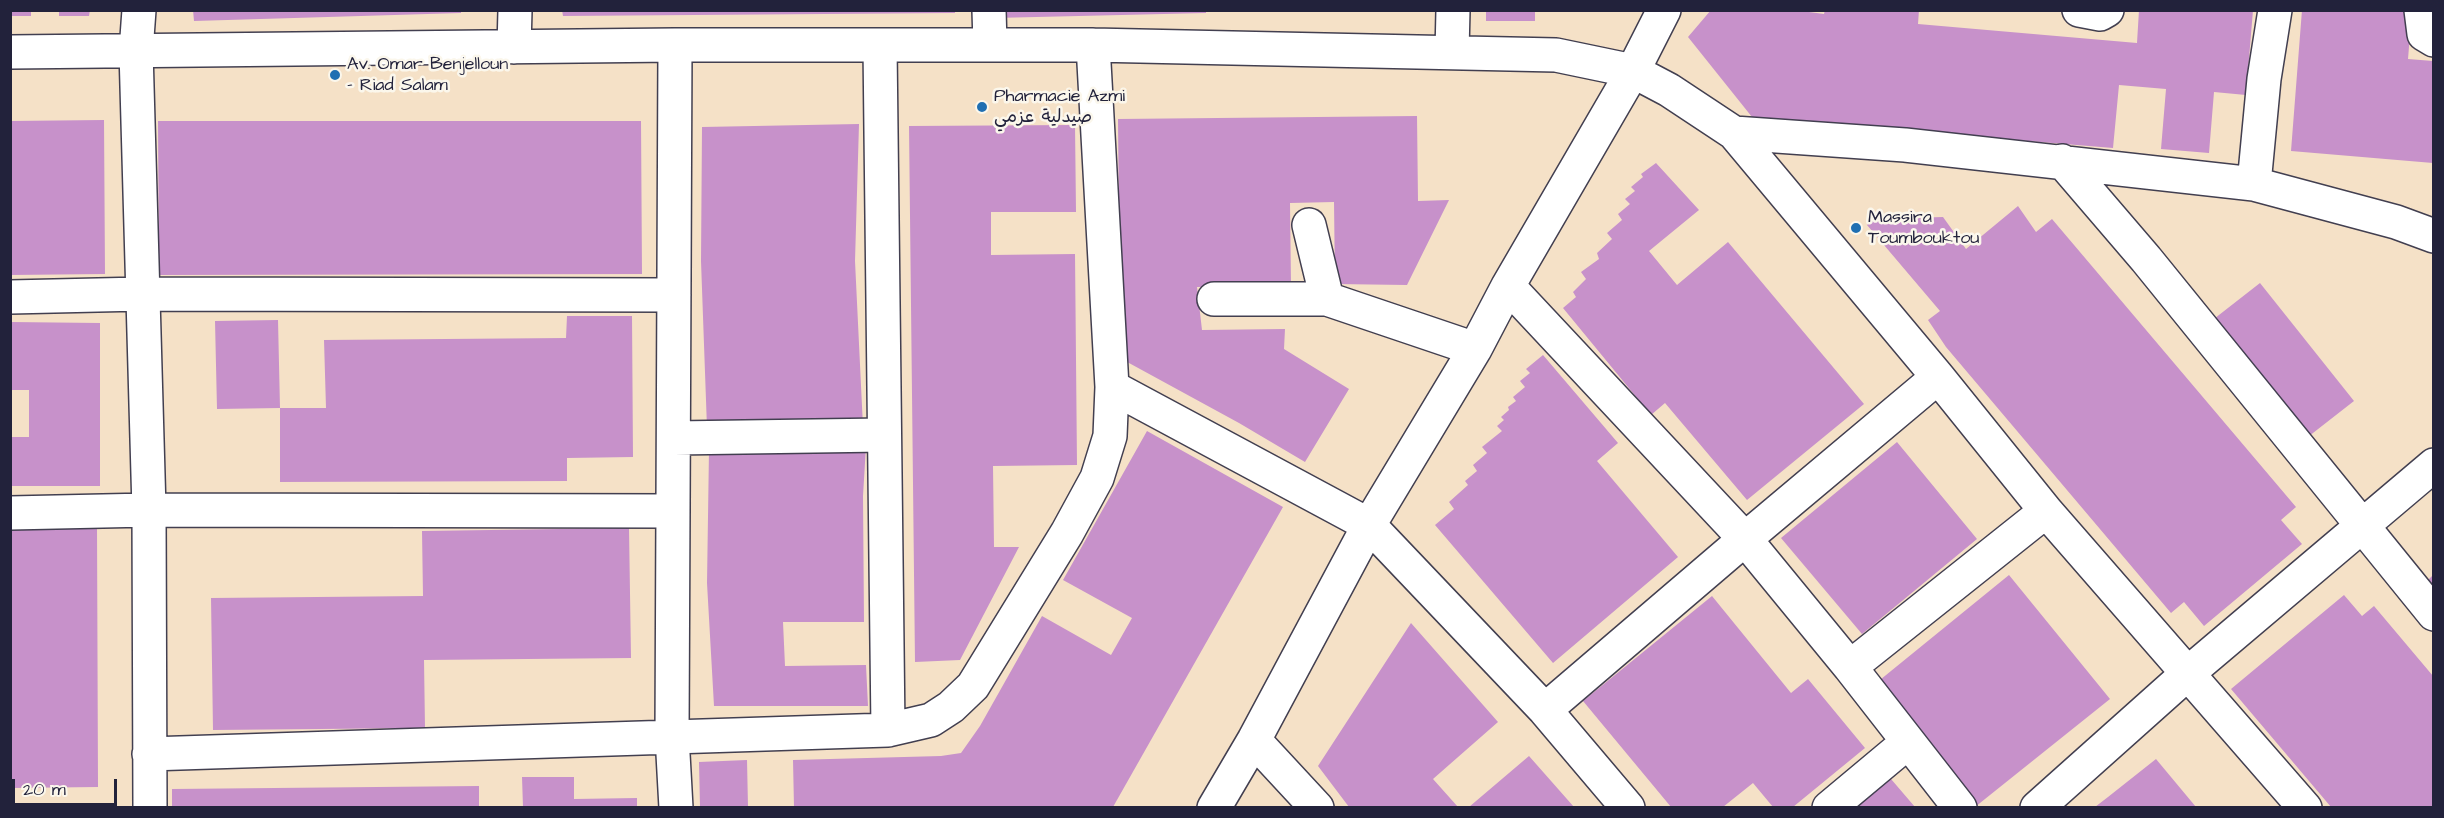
<!DOCTYPE html>
<meta charset="utf-8">
<style>
body{margin:0}
#map{position:relative;width:2444px;height:818px;overflow:hidden;background:#f5e1c7;font-family:"Architects Daughter",sans-serif}
canvas{display:block}
.frame{position:absolute;inset:0;border:12px solid #22223b;pointer-events:none}
.scale{position:absolute;left:12px;top:779px;width:105px;height:27px;box-sizing:border-box;border:3px solid #22223b;border-top:0;padding-left:8px;font-size:18px;line-height:21px;white-space:nowrap;color:#22223b;-webkit-text-stroke:4px #fbf7ec;paint-order:stroke}
</style>
<div id="map">
<canvas width="2444" height="818"></canvas>
<div class="frame"></div>
<div class="scale">20 m</div>
</div>
<script>
const g = document.querySelector('canvas').getContext('2d');
g.lineJoin = 'round';
function paint(path, color) { g.fillStyle = color; g.fill(path, 'evenodd'); }
function stroke(path, color, width, dash) { g.strokeStyle = color; g.lineWidth = width; g.lineCap = dash ? 'butt' : 'round'; g.setLineDash(dash || []); g.stroke(path); }
function label(font, color, halo, rows, align = 'center') {
  g.font = font + ' "Architects Daughter","Playpen Sans Arabic",sans-serif'; g.lineWidth = 5; g.setLineDash([]); g.textBaseline = 'middle'; g.strokeStyle = halo; g.fillStyle = color; for (const [text, x, y, turn = 0] of rows) {
    g.save(); g.translate(x, y); g.rotate((+turn || 0) * Math.PI / 180); g.textAlign = isNaN(turn) ? turn : align; if (halo) g.strokeText(text, 0, 0); g.fillText(text, 0, 0); g.restore();
  }
}
const building = new Path2D(`
 M10,10H31V16H10Z
 M59,10H90L89,16H59Z
 M193,10H461V13L194,21Z
 M562,10H955V13L563,16Z
 M994,10H1206V13L994,18Z
 M1486,10H1535V21H1486Z
 M1711,10H1794L1824,14L1825,10H1919L1918,24L2137,43L2139,10H2253L2246,95L2214,92L2209,153L2161,149L2166,89L2119,85L2113,148L1786,121L1756,122L1688,37Z
 M2302,10H2412L2408,59L2433,61V163L2291,151Z
 M1417,116L1418,201L1449,200L1407,285L1335,284L1334,202L1290,203L1291,286L1197,287L1202,330L1285,329L1284,349L1349,389L1305,462L1239,423L1118,357L1120,331L1118,119Z
 M104,120L105,274L10,275V121Z
 M158,121H641L642,274L159,275Z
 M859,124L855,261L863,427L707,428L701,261L702,127Z
 M1075,125L1076,212H991V255L1075,254L1077,465L993,466L994,547H1019L960,660L915,662L909,126Z
 M1656,163L1699,210L1649,251L1677,285L1728,242L1864,404L1747,500L1665,403L1651,415L1563,308L1576,297L1573,292L1586,279L1581,272L1599,259L1597,253L1612,239L1607,233L1622,220L1618,214L1630,204L1625,199L1635,191L1631,187L1643,177L1641,174Z
 M2018,206L2036,232L2052,219L2296,507L2281,520L2302,544L2204,626L2184,602L2171,613L1946,347L1928,320L1940,311L1867,225L1873,219L1943,217L1966,249Z
 M2260,283L2354,401L2304,440L2210,322Z
 M567,316H632L633,457L567,458V481L280,482V408L217,409L215,321L278,320L280,408H326L324,340L566,338Z
 M10,322L100,323V486H10V437H29V390H10Z
 M1543,355L1618,443L1597,461L1678,557L1553,663L1435,525L1454,509L1449,502L1468,485L1465,481L1477,471L1473,465L1487,453L1482,447L1502,431L1497,426L1504,420L1501,417L1509,410L1508,407L1516,401L1513,397L1525,387L1520,381L1530,373L1526,369Z
 M1147,431L1283,507L1113,807H794L793,760L941,756L961,753L980,726L1042,616L1111,655L1132,618L1063,580Z
 M1897,442L1977,539L1862,634L1781,538Z
 M866,446L863,496L864,622H783L785,666L866,665L868,706H714L707,583L709,450Z
 M10,527H97L98,787L10,788Z
 M629,528L631,658L424,660L425,728L213,730L211,598L423,596L422,531Z
 M2009,575L2110,699L1975,807L1875,684Z
 M2433,575V589L2427,581Z
 M2344,595L2362,616L2374,606L2433,676V807H2331L2231,689Z
 M1712,596L1791,693L1808,679L1865,748L1793,807H1773L1753,783L1723,807H1671L1583,701Z
 M1411,623L1498,722L1433,779L1458,807H1349L1318,766Z
 M1529,756L1574,807H1469Z
 M2156,759L2196,807H2095L2108,797Z
 M747,760L748,807H700L699,762Z
 M522,777H574V799L637,798V807H523Z
 M1891,779L1915,807H1856L1859,805Z
 M479,786V807H172V789Z`);
const minor = new Path2D(`
 M139,10L136,51L149,510L150,808
 M989,10L990,44
 M2079,10L2100,14L2107,10
 M2421,10L2424,34L2434,40
 M675,45L672,736L676,808
 M1093,45L1112,387L1369,525L1545,710L1628,808
 M880,46L888,730
 M514,47L515,10
 M10,52L675,45H1093L1556,55L1633,71L1669,90L1734,133L1938,377L2046,511L2305,808
 M1452,52L1453,10
 M1734,133L1905,145L2254,184L2396,222L2434,236
 M2062,161L2146,259L2434,614
 M2254,184L2264,79L2275,10
 M1309,225L1327,299L1475,349
 M1508,286L1745,539L1850,667L1960,808
 M10,297L142,294L674,295
 M1214,299H1327
 M674,438L884,435
 M10,513L149,510L673,511
 M1850,667L2046,511
 M1545,710L1745,539L1938,377
 M1254,740L1317,808
 M149,754L888,730L931,720L951,707L973,686L1067,533L1097,478L1110,436L1112,387
 M1214,808L1254,740L1369,525L1475,349L1508,286L1633,71L1664,10
 M1829,808L1908,742
 M2037,808L2187,674L2434,465`);
const markers = [
 [335,75,6,"#1f6fb2"],
 [982,107,6,"#1f6fb2"],
 [1856,228,6,"#1f6fb2"]
];
const poiNames = [
 ["Av. Omar Benjelloun",347,65],
 ["- Riad Salam",347,86],
 ["Pharmacie Azmi",994,97],
 ["صيدلية عزمي",994,118],
 ["Massira",1868,218],
 ["Toumbouktou",1868,239]
];
paint(building, '#c791ca');
stroke(minor, '#423f50', 36);
stroke(minor, '#fff', 33);
for (const [x, y, r, color] of markers) { const dot = new Path2D(); dot.arc(x, y, r, 0, 2 * Math.PI); g.fillStyle = color; g.fill(dot); stroke(dot, '#fbf7ec', 2); }
label('18px', '#22223b', '#fbf7ec', poiNames, 'left');
</script>
